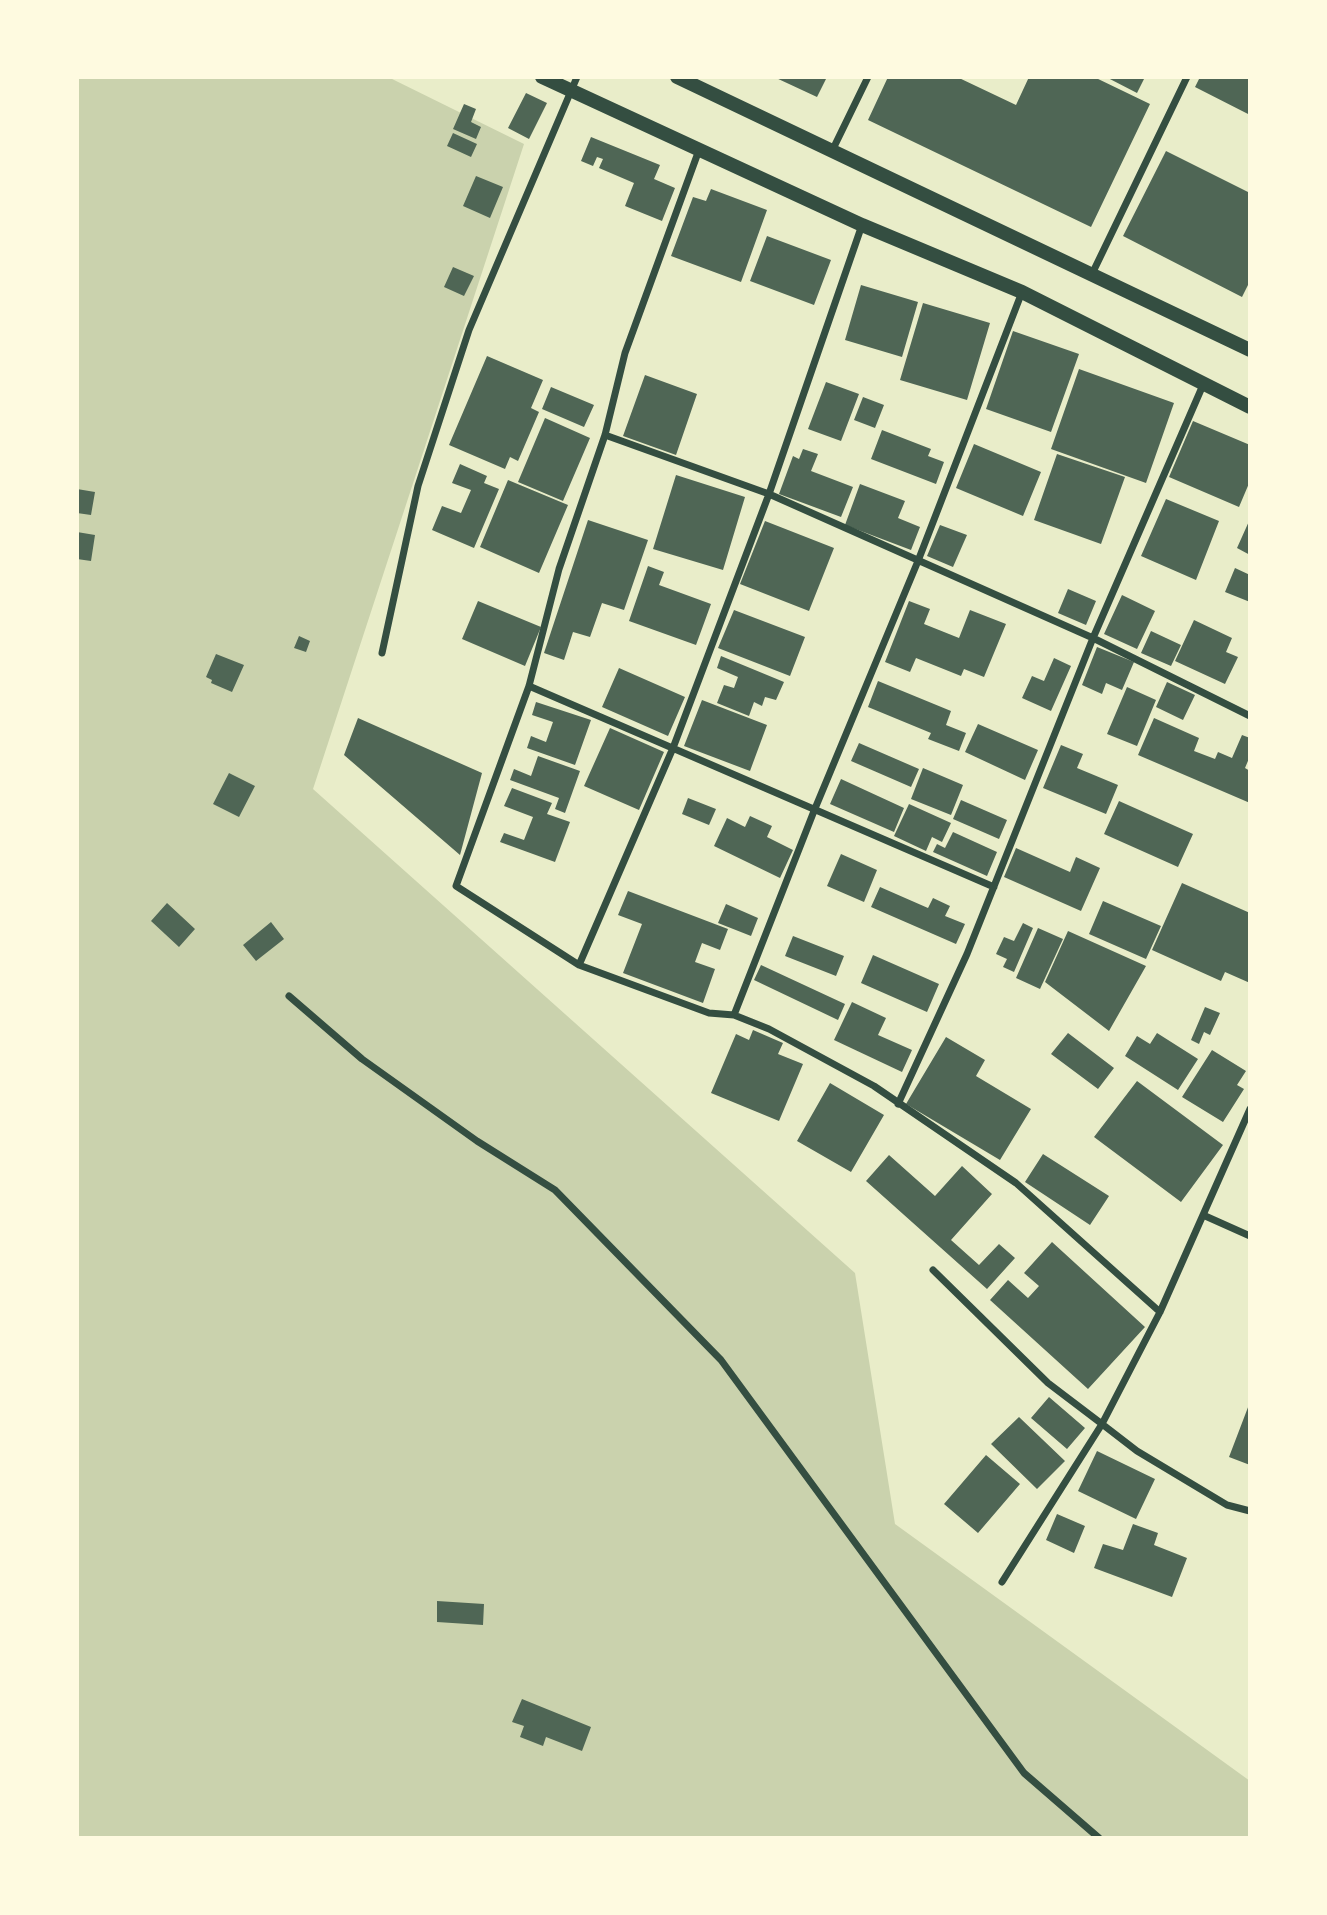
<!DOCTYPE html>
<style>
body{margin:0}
#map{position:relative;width:1327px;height:1915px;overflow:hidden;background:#e9edc9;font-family:Ubuntu,sans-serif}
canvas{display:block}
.frame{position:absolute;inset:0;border:79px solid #fefae0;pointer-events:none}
</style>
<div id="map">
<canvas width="1327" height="1915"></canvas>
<div class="frame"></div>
</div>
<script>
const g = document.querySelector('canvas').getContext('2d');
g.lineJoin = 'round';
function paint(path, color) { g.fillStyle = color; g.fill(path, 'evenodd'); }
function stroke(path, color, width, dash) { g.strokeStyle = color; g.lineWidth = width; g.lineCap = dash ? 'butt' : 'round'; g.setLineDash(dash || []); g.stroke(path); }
const green = new Path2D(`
 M77,77H388L524,144L313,789L855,1273L895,1524L1250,1781V1838H77Z`);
const building = new Path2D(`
 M774,77H827L817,97Z
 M888,77H957L1016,105L1029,77H1094L1150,104L1091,227L868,120Z
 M1106,77H1145L1137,93Z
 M1200,77H1250V115L1195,87Z
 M526,93L547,103L529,139L508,128Z
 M464,104L476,109L471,122L481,127L476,139L453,129Z
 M453,133L477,144L471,157L447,146Z
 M591,137L660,165L654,179L675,188L662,221L625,206L634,183L599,168L603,159L597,157L593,166L581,161Z
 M1166,151L1250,193V281L1242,297L1123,236Z
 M476,176L503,187L490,218L463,206Z
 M711,189L767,210L741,282L671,256L693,197L706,201Z
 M767,236L831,260L814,305L750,281Z
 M453,267L474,276L464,296L444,287Z
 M861,285L918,302L902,357L845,340Z
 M923,303L990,323L967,400L900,380Z
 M1013,331L1079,354L1051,432L986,409Z
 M487,356L543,380L531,408L539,412L518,461L510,457L505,469L449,445Z
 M1079,369L1174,403L1146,483L1051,449Z
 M645,375L697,394L676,455L623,436Z
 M826,382L859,394L841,441L808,429Z
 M551,387L594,405L584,427L542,409Z
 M863,397L884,405L875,428L854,420Z
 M545,418L590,438L563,501L518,482Z
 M1193,421L1250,445V481L1239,507L1169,477Z
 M882,430L931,449L928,456L944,462L936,484L871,459Z
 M974,444L1041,472L1023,516L956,488Z
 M803,449L818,454L811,471L853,487L841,517L779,494L793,456L799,459Z
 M1057,454L1125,477L1101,544L1034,520Z
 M460,464L487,476L484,483L499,489L474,548L432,530L442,506L461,513L471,490L452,483Z
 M676,475L745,497L723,570L653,549Z
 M508,480L568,505L539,573L480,547Z
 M860,484L905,501L898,518L920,527L911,550L845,525Z
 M77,489L95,492L91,515L77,513Z
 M1166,499L1219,521L1196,580L1141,556Z
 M1250,519V555L1237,548Z
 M588,520L648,540L624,610L602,603L590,637L573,632L564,660L544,653Z
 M765,521L834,548L809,611L740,584Z
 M940,525L967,535L953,567L927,556Z
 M77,532L95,535L91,561L77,559Z
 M648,566L664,572L659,585L711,604L696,645L629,621Z
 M1235,568L1250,575V602L1225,592Z
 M1068,589L1096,601L1086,625L1058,613Z
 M1122,595L1155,611L1137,649L1104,634Z
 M478,601L541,627L525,666L462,639Z
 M909,601L930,609L924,624L959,638L970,610L1006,624L984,677L964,669L961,676L916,658L910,672L885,662Z
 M734,610L805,637L790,676L718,648Z
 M1194,620L1232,638L1226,652L1238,657L1225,684L1175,661Z
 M1151,631L1181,645L1171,666L1141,653Z
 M299,636L310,641L306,652L294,648Z
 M1097,647L1134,662L1122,690L1106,683L1102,694L1082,685Z
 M216,654L244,665L232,692L211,683L212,680L206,677Z
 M721,656L784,682L776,700L765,697L762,706L754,702L749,716L717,703L724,685L734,688L738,677L717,668Z
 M1054,658L1071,666L1051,711L1022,698L1032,676L1044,681Z
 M619,668L685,697L668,736L602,707Z
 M878,681L951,711L946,725L966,733L959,751L928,739L931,733L868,707Z
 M1167,682L1195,695L1183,720L1156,707Z
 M1127,687L1156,700L1137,746L1107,734Z
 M702,700L767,725L750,771L684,746Z
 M536,702L591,720L575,765L527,748L531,736L546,742L553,722L532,715Z
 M358,718L482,773L460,855L344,755Z
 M1154,718L1199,738L1194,751L1215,759L1218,752L1232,758L1242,735L1250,738V756L1245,768L1250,771V803L1138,755Z
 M978,724L1038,750L1025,780L965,752Z
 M610,728L664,752L639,810L584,786Z
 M859,743L919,769L911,787L851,761Z
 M1061,745L1083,754L1077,768L1118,785L1106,814L1043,788Z
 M538,756L580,771L565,813L555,809L559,798L510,780L514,769L531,776Z
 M923,768L963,785L951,815L911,799Z
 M229,773L255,786L239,817L213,804Z
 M841,779L904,808L894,832L830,804Z
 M512,788L552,803L547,814L570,822L555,862L500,842L504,833L524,840L533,817L504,806Z
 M688,798L716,809L709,825L682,814Z
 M961,800L1007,820L999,839L953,819Z
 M1119,801L1193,834L1178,867L1104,834Z
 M909,804L951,823L942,842L932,837L926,851L894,836Z
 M750,816L772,826L767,837L793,850L780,878L714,846L727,818L745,827Z
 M953,832L997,852L987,876L933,852L937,844L945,848Z
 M1016,848L1070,872L1076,857L1100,868L1081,911L1004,877Z
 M841,854L877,870L864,902L827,886Z
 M1182,883L1250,913V983L1225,972L1221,981L1152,950Z
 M880,887L928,908L933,898L950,906L945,916L965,924L956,944L871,907Z
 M628,891L728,929L720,950L702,943L695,962L715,969L703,1003L623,973L642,924L618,915Z
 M1103,901L1161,926L1146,959L1089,934Z
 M167,903L195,929L179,947L151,921Z
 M726,904L758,918L751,936L718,923Z
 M271,922L284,939L256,961L243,945Z
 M1023,923L1033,928L1014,972L1003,967L1007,959L996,954L1004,937L1014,941Z
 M1038,928L1063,939L1040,989L1016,978Z
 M1068,931L1146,966L1109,1031L1045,982Z
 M793,936L844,956L836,976L785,956Z
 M873,955L939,984L927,1012L861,983Z
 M761,965L845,1004L838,1020L754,980Z
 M852,1002L886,1018L878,1035L912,1050L902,1072L834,1040Z
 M1205,1007L1220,1013L1210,1035L1204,1032L1199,1044L1191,1040Z
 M753,1030L783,1043L778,1054L803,1064L779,1121L711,1093L736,1034L749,1040Z
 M1068,1033L1114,1068L1098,1089L1051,1054Z
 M1157,1033L1198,1059L1178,1090L1125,1056L1137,1036L1150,1044Z
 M946,1037L985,1060L976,1076L1031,1109L1000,1160L906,1104Z
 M1212,1050L1246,1071L1237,1085L1244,1089L1223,1122L1182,1097Z
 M1137,1081L1223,1145L1181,1202L1094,1137Z
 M830,1083L884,1115L851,1172L797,1141Z
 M1043,1154L1109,1196L1090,1225L1025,1182Z
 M889,1155L935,1196L962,1166L992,1194L951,1240L979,1265L999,1244L1015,1258L987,1289L866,1181Z
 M1052,1242L1145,1327L1088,1389L990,1300L1008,1280L1028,1298L1039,1286L1024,1273Z
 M1049,1397L1085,1428L1067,1449L1031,1418Z
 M1250,1402V1465L1229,1457Z
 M1019,1417L1065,1461L1037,1489L991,1444Z
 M1097,1451L1155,1479L1136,1519L1078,1491Z
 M986,1455L1020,1484L978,1533L944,1504Z
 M1057,1514L1085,1526L1074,1553L1046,1540Z
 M1133,1524L1158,1533L1154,1545L1187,1558L1172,1597L1094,1568L1103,1544L1123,1550Z
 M437,1601L484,1604L483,1625L437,1622Z
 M522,1699L591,1727L582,1751L546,1737L543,1746L520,1737L524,1726L512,1722Z`);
const minor = new Path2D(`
 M699,150L625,353L605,435L559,569L529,686L456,886L579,965L709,1013L734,1015L769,1029L874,1086L1016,1183L1160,1312
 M832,151L868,77
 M1092,274L1187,77
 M605,435L769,494L1093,638L1250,716
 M382,653L418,486L469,330L577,77
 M529,686C684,752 838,821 994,887
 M579,965L673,748L769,494L862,225
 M289,996L362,1059L477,1141L555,1190L721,1360L1024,1773L1099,1838
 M734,1015L814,811L918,561L1022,292
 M898,1104L967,954L1093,638L1203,385
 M1203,1215L1250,1236
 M933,1270L1048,1383L1102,1424L1137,1451L1227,1505L1250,1511
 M1002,1582L1102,1424L1160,1312L1250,1109`);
const secondary = new Path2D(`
 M542,77L862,225L1022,292L1250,407
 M677,77L1250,350`);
paint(green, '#cad2ad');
paint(building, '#4f6655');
stroke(minor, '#344e41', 7);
stroke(secondary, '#344e41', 14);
</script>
